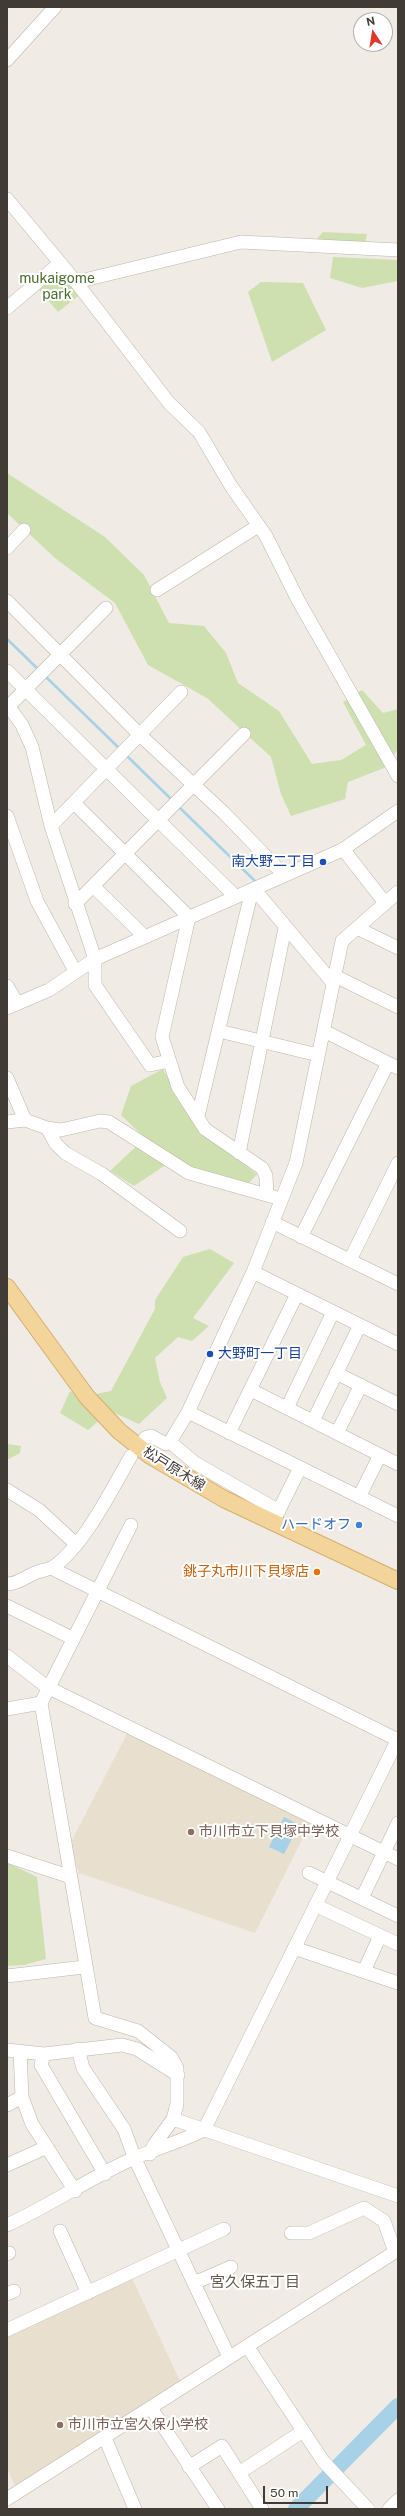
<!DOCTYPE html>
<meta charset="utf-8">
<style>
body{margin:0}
#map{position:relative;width:405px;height:2516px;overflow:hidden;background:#f0ebe4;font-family:"Public Sans",sans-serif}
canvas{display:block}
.frame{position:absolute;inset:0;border:8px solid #413b35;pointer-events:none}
.north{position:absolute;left:353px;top:12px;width:40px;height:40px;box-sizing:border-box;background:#fff;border:1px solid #b3b1ae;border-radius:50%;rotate:348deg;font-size:11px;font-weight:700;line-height:16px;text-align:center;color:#413b35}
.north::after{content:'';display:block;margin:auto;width:14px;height:18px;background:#e23829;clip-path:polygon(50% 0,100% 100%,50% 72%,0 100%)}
.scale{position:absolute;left:263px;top:2486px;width:65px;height:18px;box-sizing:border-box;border:2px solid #413b35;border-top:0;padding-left:5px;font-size:12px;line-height:14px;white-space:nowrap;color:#413b35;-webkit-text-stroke:3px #fff;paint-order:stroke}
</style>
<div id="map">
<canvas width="405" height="2516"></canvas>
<div class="frame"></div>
<div class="north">N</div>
<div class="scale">50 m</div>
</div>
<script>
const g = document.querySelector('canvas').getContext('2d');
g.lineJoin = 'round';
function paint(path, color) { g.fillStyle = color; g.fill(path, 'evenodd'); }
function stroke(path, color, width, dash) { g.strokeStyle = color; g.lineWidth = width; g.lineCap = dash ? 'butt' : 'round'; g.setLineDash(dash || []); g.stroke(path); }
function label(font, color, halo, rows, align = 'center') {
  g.font = font + ' "Public Sans","Noto Sans JP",sans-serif'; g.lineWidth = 4; g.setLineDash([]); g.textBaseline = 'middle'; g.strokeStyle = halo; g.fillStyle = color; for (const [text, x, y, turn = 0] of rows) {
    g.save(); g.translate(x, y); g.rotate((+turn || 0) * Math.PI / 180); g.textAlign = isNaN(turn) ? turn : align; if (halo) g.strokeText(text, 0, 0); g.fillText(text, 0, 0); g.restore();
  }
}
const education = new Path2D(`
 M128,1732L312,1820L255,1933L79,1873L70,1844Z
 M131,2276L180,2381L16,2488L7,2468V2334Z`);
const green = new Path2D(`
 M323,232L367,234L365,244L316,240Z
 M333,257L398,260V281L362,288L330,278Z
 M60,264L82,293L58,312L35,285Z
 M261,282L303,283L326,330L272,362L248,292Z
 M7,473L105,537L144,575L169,623L204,626L226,653L238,683L279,711L312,764L341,760L366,745L343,702L362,690L383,713L398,709V749L384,768L348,782L345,799L291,816L281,794L271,757L207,698L148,665L115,603L55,558L7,513Z
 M163,1069L186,1110L213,1140L257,1174L249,1183L199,1171L176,1158L134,1186L110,1171L145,1138L121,1115L131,1086Z
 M210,1249L234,1263L193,1318L209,1326L192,1341L178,1337L155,1358L160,1382L167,1398L139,1424L110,1411L88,1430L60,1413L70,1391L83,1400L96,1394L111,1391L155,1309V1300L183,1257Z
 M7,1444L21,1446L20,1453L7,1460Z
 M7,1858L10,1864L37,1877L46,1959L24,1965L7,1966Z`);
const water = new Path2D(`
 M284,1817L299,1825L284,1854L269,1847Z`);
const stream = new Path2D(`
 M7,639L40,671
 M45,676L120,749
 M126,755L173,801
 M178,806L256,882`);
const river = new Path2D(`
 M296,2509L398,2406`);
const minor = new Path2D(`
 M7,60L55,7
 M7,199L76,282L169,403L199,432L231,486L266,536L298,600L398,776
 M76,282L241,242L398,250
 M7,308L60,263
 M7,548L24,530
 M157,590L258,526
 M7,601L140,735L224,813L284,875
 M7,671L236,897
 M7,704L22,725L32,747L51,826L95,959V985L150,1065L169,1061
 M7,708L106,608
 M74,803L189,917L162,1037L178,1087L205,1129L262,1168L266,1176L267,1194
 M7,816L37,901L75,971
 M51,826L181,692
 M343,849L385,903
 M93,886L145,937
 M254,889L333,983
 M75,904L244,734
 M357,928L398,948
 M335,976L398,1007
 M7,986L17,1003
 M7,1008L49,990L95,959L342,850L398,811
 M219,1031L318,1055
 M324,1031L398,1068
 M7,1078L25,1120
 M198,1116L252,890
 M7,1122L25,1120L47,1128L61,1130L100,1121L109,1122L189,1173L274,1197
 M47,1128L56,1144L65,1153L102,1174L180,1231
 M239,1153L285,928
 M272,1222L398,1284
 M301,1237L388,1063
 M350,1260L398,1163
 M253,1272L398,1344
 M336,1373L398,1404
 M251,1390L398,1464
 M287,1408L333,1312
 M188,1412L398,1516
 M313,1421L360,1325
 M229,1433L297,1294
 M337,1433L361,1385
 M145,1438L151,1436L166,1444L170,1442L188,1412L253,1272L296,1163L342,941L398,892
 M170,1442L195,1463L279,1511
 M7,1490L39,1510L76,1544
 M359,1497L380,1455
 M275,1518L300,1468
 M131,1525L41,1703L95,2018L138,2031L171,2057L177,2068V2104L173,2119L154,2145L150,2154
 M51,1568L398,1740
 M7,1584C18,1584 25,1577 35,1573C41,1570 48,1570 53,1567C84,1546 112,1489 131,1456
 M7,1606L72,1638
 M7,1656L47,1687L398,1859
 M7,1709L41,1703
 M7,1856L71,1877
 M309,1873L398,1916
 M362,1898L398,1823
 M315,1905L398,1944
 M294,1948L398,1983
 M364,1971L380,1936
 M7,1976L84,1967
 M78,2049L83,2068L124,2129L135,2159L229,2357
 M7,2050L44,2054L122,2045L137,2049L178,2075
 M20,2051L22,2097L32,2124L75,2191
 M44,2054L41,2065L105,2174
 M7,2105L22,2097
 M173,2119L398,2196
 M7,2165L47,2147
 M7,2225C49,2206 88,2179 130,2160C154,2149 180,2142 204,2130L398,1739
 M60,2231L88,2293
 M291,2233H309L364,2208L384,2221L395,2252
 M7,2254L9,2253
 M194,2283L231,2267
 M7,2294L14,2291
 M7,2330L224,2229
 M247,2346L323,2461L368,2509
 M151,2408L218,2509
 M105,2438L135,2509
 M189,2467L222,2446L262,2509
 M239,2473L303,2431
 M7,2499L398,2250
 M389,2509L398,2500`);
const major = new Path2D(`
 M7,1287L87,1397L119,1431L149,1455L224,1499L398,1581`);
const markers = [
 [323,862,4,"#1a4fb4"],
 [210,1354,4,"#1a4fb4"],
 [359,1525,4,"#3f7fe0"],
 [317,1572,4,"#e8710a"],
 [191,1832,4,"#8d6e63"],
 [60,2425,4,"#8d6e63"]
];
const parkNames = [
 ["mukaigome",57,279],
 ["park",57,295]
];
const transitNames = [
 ["南大野二丁目",315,862],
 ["大野町一丁目",218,1354,"left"]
];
const streetNames = [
 ["松戸原木線",174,1469,32]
];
const shopNames = [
 ["ハードオフ",351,1525]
];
const foodNames = [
 ["銚子丸市川下貝塚店",309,1572]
];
const educationNames = [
 ["市川市立下貝塚中学校",199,1832],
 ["市川市立宮久保小学校",68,2425]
];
const neighbourhoodNames = [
 ["宮久保五丁目",255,2282]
];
paint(education, '#e8dfcf');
paint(green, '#cee0b0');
paint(water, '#a6d1e7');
stroke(stream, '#a6d1e7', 2.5);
stroke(river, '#a6d1e7', 16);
stroke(minor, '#bdb5ab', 14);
stroke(major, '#d5af6c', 18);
stroke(minor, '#fff', 13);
stroke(major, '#f3d49a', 16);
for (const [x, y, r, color] of markers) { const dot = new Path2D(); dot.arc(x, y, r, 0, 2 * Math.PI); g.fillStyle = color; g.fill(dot); stroke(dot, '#fff', 1.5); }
label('14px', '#4a6c2f', '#fff', parkNames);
label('14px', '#164399', '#fff', transitNames, 'right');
label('14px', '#413b35', '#fff', streetNames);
label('14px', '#366cbe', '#fff', shopNames, 'right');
label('14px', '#c56008', '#fff', foodNames, 'right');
label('14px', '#785e54', '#fff', educationNames, 'left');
label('15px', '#63594d', '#fff', neighbourhoodNames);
</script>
